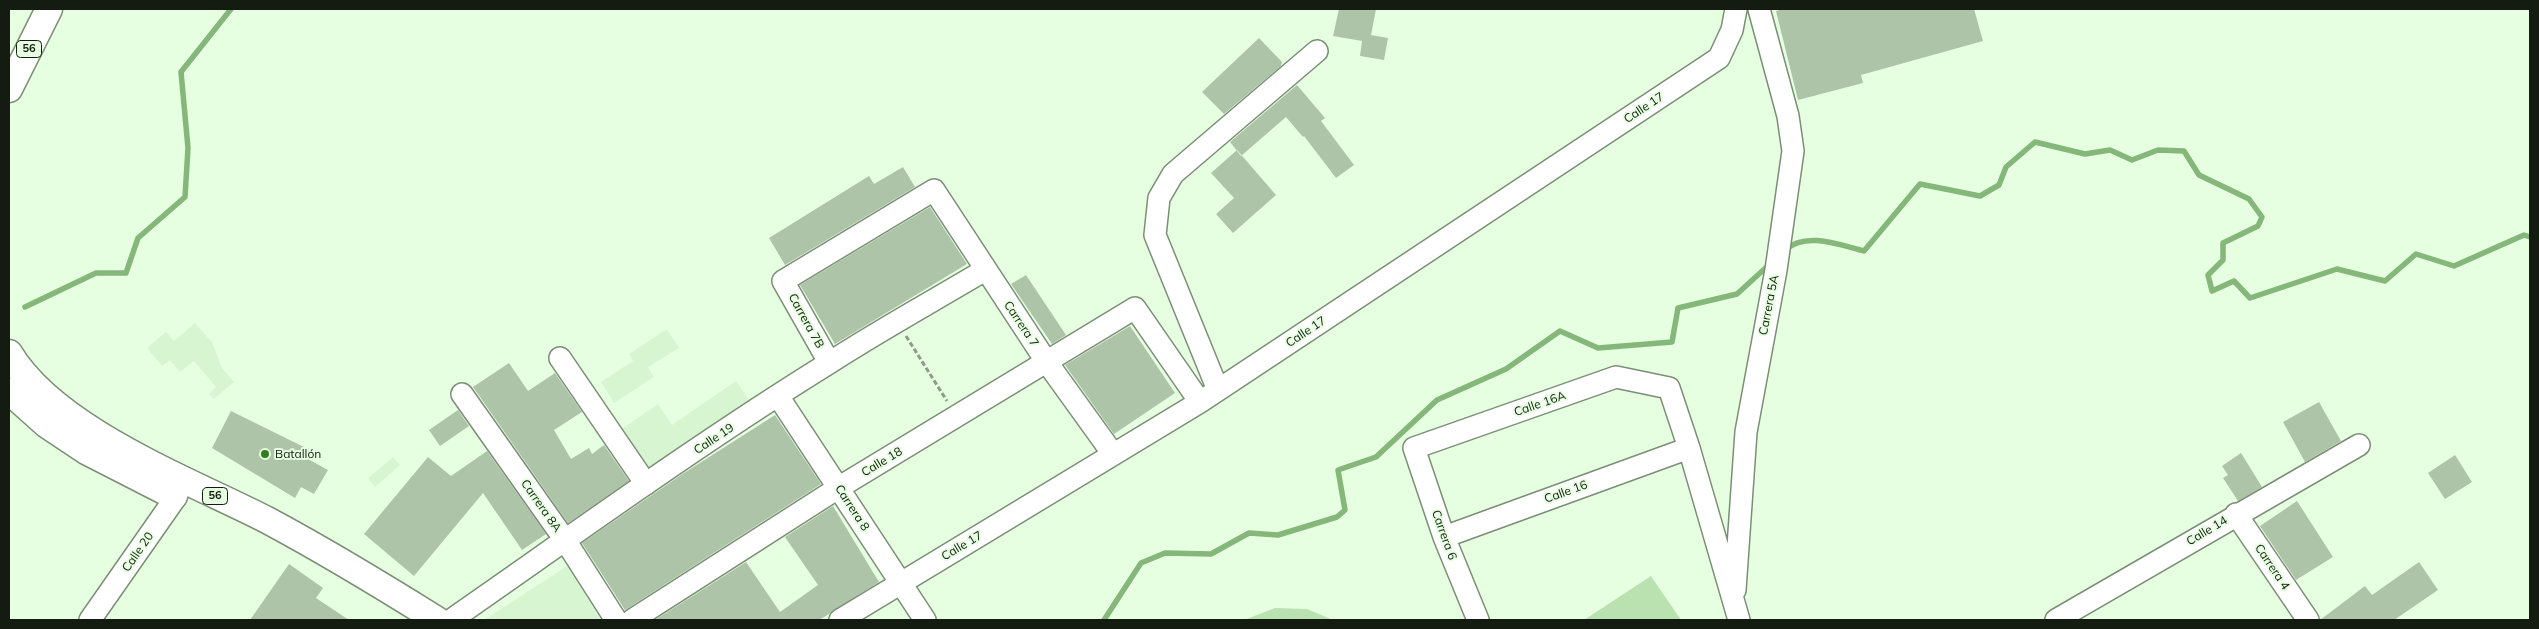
<!DOCTYPE html>
<meta charset="utf-8">
<style>
body{margin:0}
#map{position:relative;width:2539px;height:629px;overflow:hidden;background:#e7ffe1;font-family:Mulish,sans-serif}
canvas{display:block}
.frame{position:absolute;inset:0;border:10px solid #141c12;pointer-events:none}
</style>
<div id="map">
<canvas width="2539" height="629"></canvas>
<div class="frame"></div>
</div>
<script>
const g = document.querySelector('canvas').getContext('2d');
g.lineJoin = 'round';
function paint(path, color) { g.fillStyle = color; g.fill(path, 'evenodd'); }
function stroke(path, color, width, dash) { g.strokeStyle = color; g.lineWidth = width; g.lineCap = dash ? 'butt' : 'round'; g.setLineDash(dash || []); g.stroke(path); }
function label(font, color, halo, rows, align = 'center') {
  g.font = font + ' Mulish,sans-serif'; g.lineWidth = 4; g.setLineDash([]); g.textBaseline = 'middle'; g.strokeStyle = halo; g.fillStyle = color; for (const [text, x, y, turn = 0] of rows) {
    g.save(); g.translate(x, y); g.rotate((+turn || 0) * Math.PI / 180); g.textAlign = isNaN(turn) ? turn : align; if (halo) g.strokeText(text, 0, 0); g.fillText(text, 0, 0); g.restore();
  }
}
const built = new Path2D(`
 M195,323L212,342L222,368L234,382L214,399L209,394L216,387L194,361L180,372L170,360L162,366L147,348L166,332L174,341Z
 M667,329L679,348L648,367L654,377L614,403L601,382L633,361L629,354Z
 M736,381L749,400L646,469L620,430L658,404L672,425Z
 M393,457L400,465L375,487L368,478Z
 M567,566L601,620H484Z`);
const green = new Path2D(`
 M1651,576L1681,620H1584Z
 M1275,608L1307,609L1333,620H1244Z`);
const stream = new Path2D(`
 M1785,250C1806,231 1840,245 1864,251L1920,184L1980,196L1999,185L2006,167L2035,142L2085,154L2110,150L2132,160L2158,150L2184,151L2199,175L2249,199L2262,217L2258,226L2223,243V260L2208,275L2212,291L2234,281L2250,298L2337,269L2385,281L2416,254L2454,266L2524,235L2530,237
 M25,307L96,273H126L138,238L185,197L188,148L181,72L231,9
 M1104,620L1141,563L1165,553L1211,554L1249,533L1278,535L1337,517L1345,510L1338,470L1376,457L1437,400L1506,369L1560,331L1598,348L1672,342L1678,308L1737,294L1771,263`);
const building = new Path2D(`
 M1339,9H1376L1371,35L1388,38L1384,60L1360,56L1362,41L1333,36Z
 M1783,9H1974L1983,41L1861,75L1863,83L1798,100L1776,11Z
 M1259,38L1282,62L1281,66L1224,114L1202,92Z
 M1297,85L1325,118L1321,121L1354,165L1336,178L1304,136L1303,137L1286,117L1241,156L1230,142Z
 M1237,150L1276,195L1233,233L1216,214L1234,198L1211,173Z
 M903,167L915,187L785,265L769,238L869,176L874,184Z
 M930,207L967,264L835,344L800,285Z
 M1026,275L1066,335L1052,344L1011,284Z
 M1130,326L1175,393L1114,434L1065,365Z
 M509,363L528,391L555,373L582,412L554,430L571,459L589,448L592,454L604,445L629,481L568,523L473,387Z
 M2319,402L2341,441L2305,462L2283,422Z
 M458,410L469,426L440,446L429,430Z
 M231,411L310,450L306,458L328,470L314,494L301,487L295,498L212,448Z
 M775,415L821,484L625,610L582,543L684,473Z
 M487,451L546,534L522,550L483,493L414,576L364,534L428,457L451,476Z
 M2241,453L2262,487L2238,501L2223,478L2228,475L2222,466Z
 M2455,455L2472,482L2445,499L2428,473Z
 M2297,501L2333,557L2296,580L2260,526Z
 M833,506L879,582L829,614L819,620H655L746,562L780,612L818,585L785,537Z
 M2419,562L2438,590L2394,620H2320L2365,586L2372,595Z
 M289,564L323,588L316,598L349,620H250Z`);
const path = new Path2D(`
 M906,336L947,401`);
const minor = new Path2D(`
 M560,358L646,484
 M829,362L783,281L934,190L1046,361L1113,454
 M1218,390L1155,235L1159,198L1173,174L1317,51
 M462,394L565,540L616,620
 M778,396L925,620
 M2236,514L2308,620
 M1444,537L1689,448
 M1735,590L1746,432L1776,270L1793,151L1788,116L1759,9
 M90,620L176,497L181,483
 M451,620C576,533 700,443 829,363C880,330 933,301 985,270
 M632,620L838,488L1135,308L1200,402
 M840,620L1200,402L1719,58L1732,30L1736,9
 M1478,620L1444,537L1414,448L1616,377L1669,388L1689,448L1739,620
 M2056,620L2359,445`);
const major = new Path2D(`
 M9,89L49,9
 M9,353C55,430 189,480 267,520C325,551 381,585 437,620
 M9,391L47,425L86,451L174,496`);
const markers = [
 [265,454,5,"#347c21"]
];
const shields = [
 [29,49,25],
 [215,496,25]
];
const shieldNames = [
 ["56",29,49],
 ["56",215,496]
];
const streetNames = [
 ["Calle 17",1644,108,-34],
 ["Carrera 5A",1769,305,-79],
 ["Carrera 7B",806,321,61],
 ["Carrera 7",1021,324,56],
 ["Calle 17",1306,332,-34],
 ["Calle 16A",1540,404,-19],
 ["Calle 19",714,439,-34],
 ["Calle 18",882,462,-31],
 ["Calle 16",1566,492,-20],
 ["Carrera 8A",541,506,55],
 ["Carrera 8",852,508,57],
 ["Calle 14",2207,531,-31],
 ["Carrera 6",1444,535,70],
 ["Calle 17",962,546,-31],
 ["Calle 20",138,552,-55],
 ["Carrera 4",2272,567,56]
];
const poiNames = [
 ["Batallón",275,454]
];
paint(built, '#d8f5d1');
paint(green, '#bae2b1');
stroke(stream, '#85b77a', 5.5);
paint(building, '#aec4a8');
stroke(minor, '#7a8f75', 24);
stroke(major, '#7a8f75', 29);
stroke(path, '#8c9d87', 3, [5, 2.5]);
stroke(minor, '#fff', 21);
stroke(major, '#fff', 26);
for (const [x, y, r, color] of markers) { const dot = new Path2D(); dot.arc(x, y, r, 0, 2 * Math.PI); g.fillStyle = color; g.fill(dot); stroke(dot, '#e7ffe1', 2); }
for (const [x, y, w] of shields) { const box = new Path2D(); box.roundRect(x - w / 2, y - 8.5, w, 17, 4); g.fillStyle = '#e7ffe1'; g.fill(box); stroke(box, '#141c12', 1); }
label('bold 11px', '#141c12', null, shieldNames);
label('12px', '#141c12', '#e7ffe1', streetNames);
label('12px', '#141c12', '#e7ffe1', poiNames, 'left');
</script>
